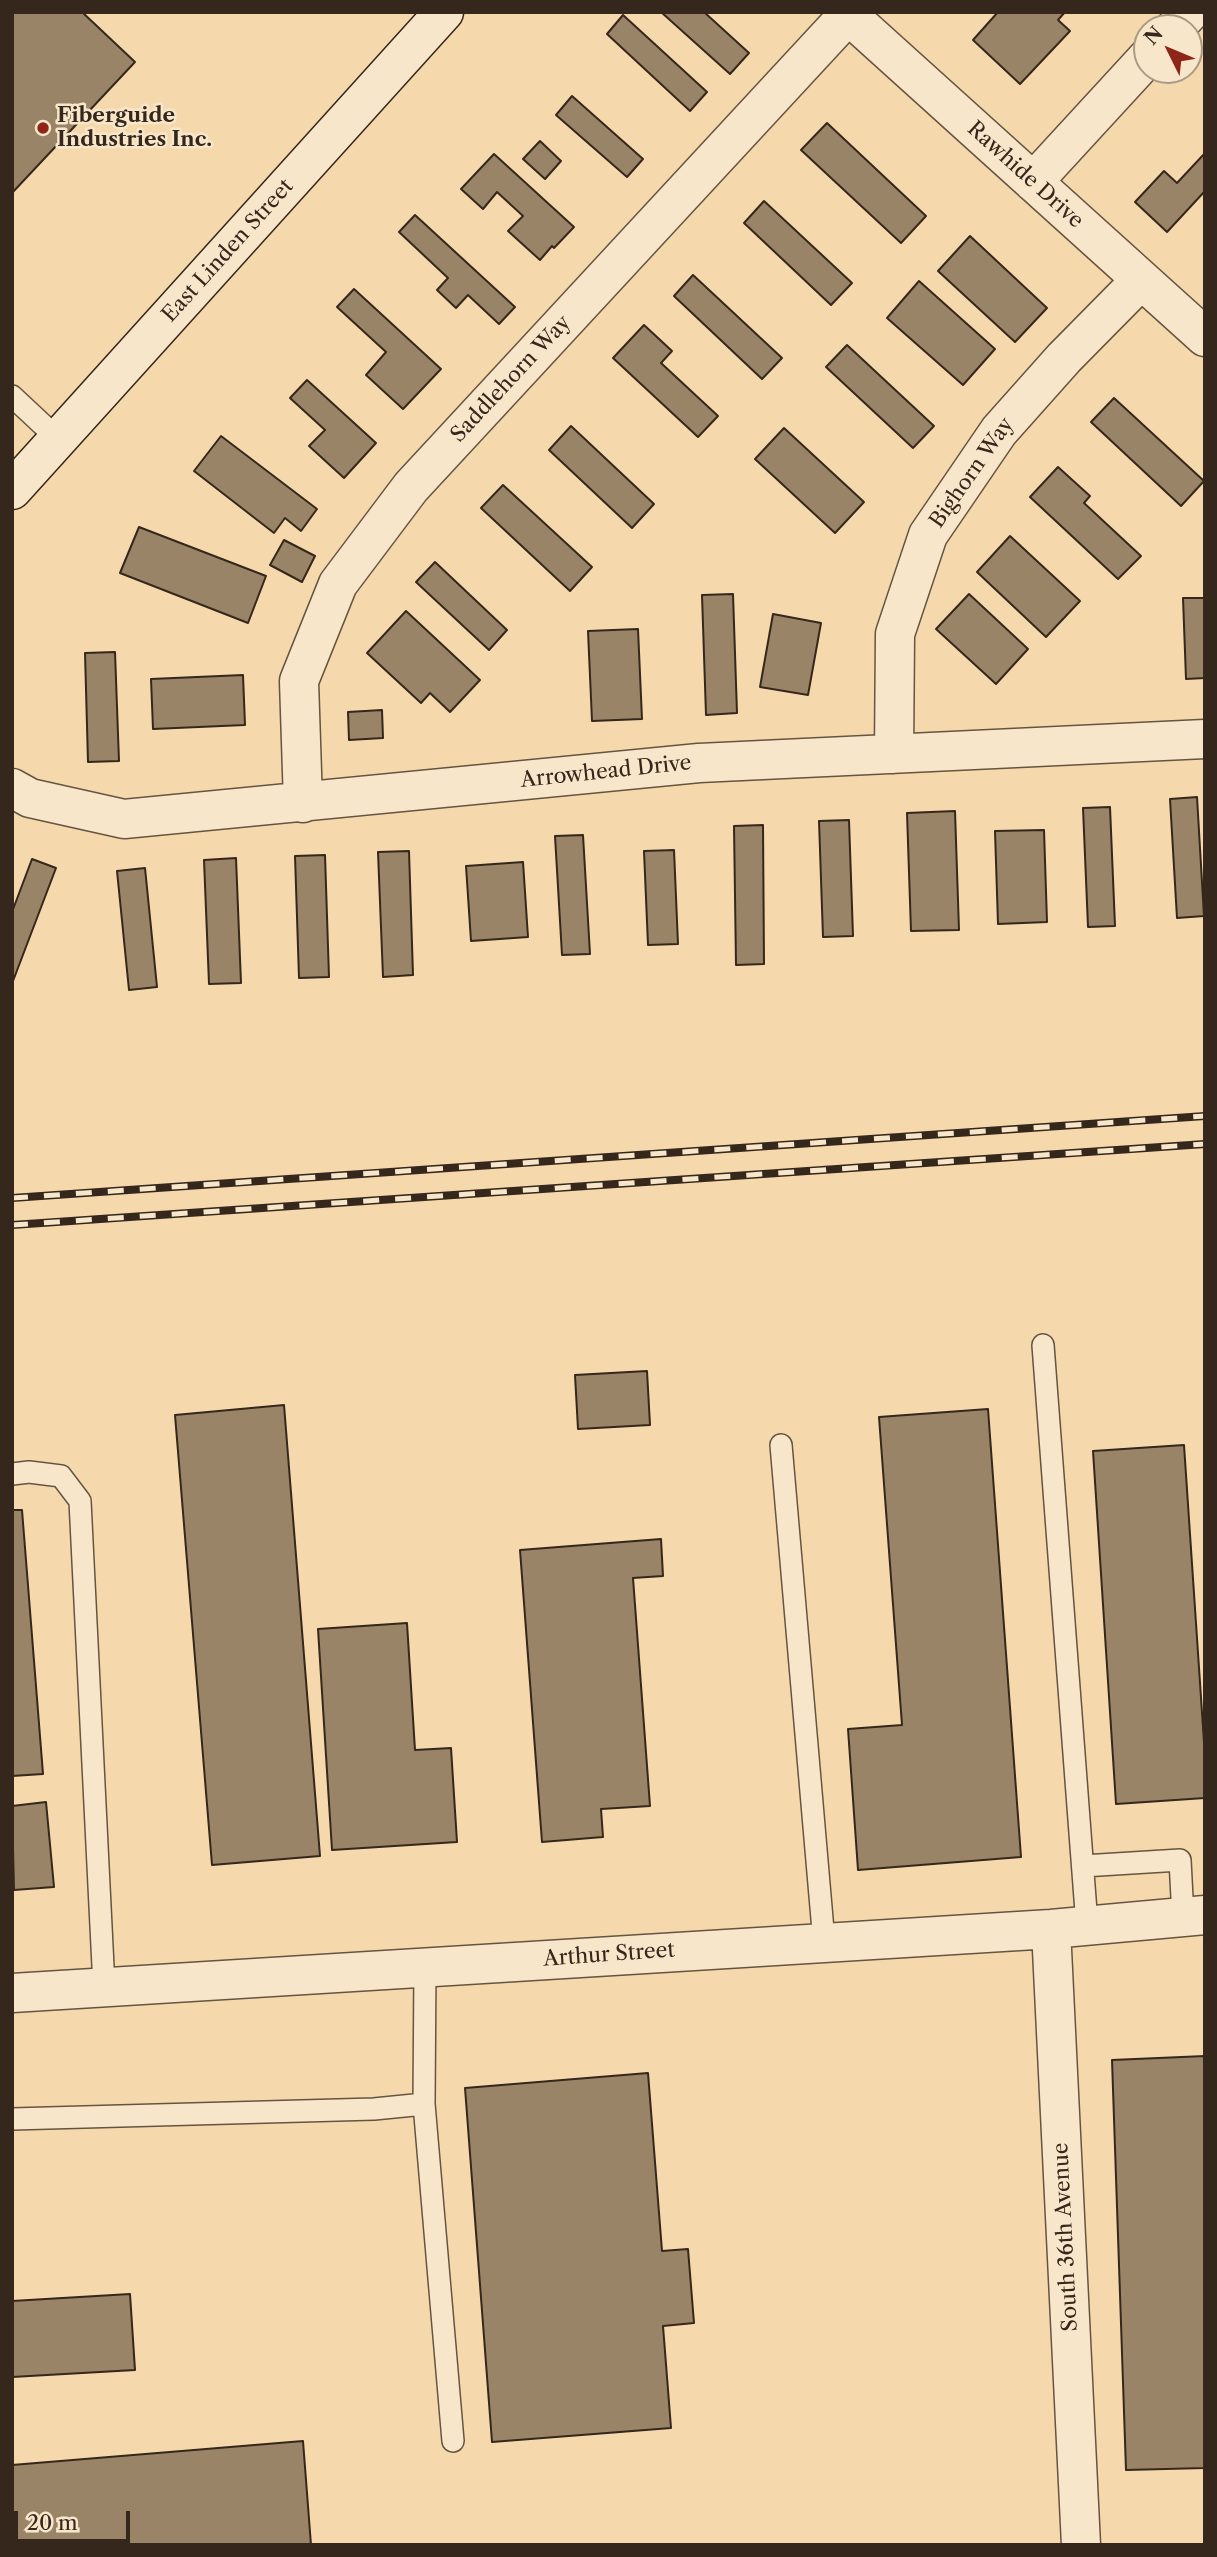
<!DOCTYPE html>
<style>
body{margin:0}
#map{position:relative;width:1217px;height:2557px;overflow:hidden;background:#f5d9ad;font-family:"Libre Caslon Text",serif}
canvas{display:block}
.frame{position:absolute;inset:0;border:14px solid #35271b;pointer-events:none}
.north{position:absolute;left:1133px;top:14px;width:70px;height:70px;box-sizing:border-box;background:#f8e6ca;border:2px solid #aa9a84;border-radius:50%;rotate:313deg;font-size:19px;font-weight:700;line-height:28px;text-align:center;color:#35271b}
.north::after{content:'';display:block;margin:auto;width:24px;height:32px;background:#8f2418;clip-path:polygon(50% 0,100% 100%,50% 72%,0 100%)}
.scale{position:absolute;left:14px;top:2511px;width:116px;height:32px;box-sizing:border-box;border:4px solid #35271b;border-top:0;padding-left:9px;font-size:21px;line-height:24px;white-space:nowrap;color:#35271b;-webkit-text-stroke:5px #f8e6ca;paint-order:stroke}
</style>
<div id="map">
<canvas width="1217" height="2557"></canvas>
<div class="frame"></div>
<div class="north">N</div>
<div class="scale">20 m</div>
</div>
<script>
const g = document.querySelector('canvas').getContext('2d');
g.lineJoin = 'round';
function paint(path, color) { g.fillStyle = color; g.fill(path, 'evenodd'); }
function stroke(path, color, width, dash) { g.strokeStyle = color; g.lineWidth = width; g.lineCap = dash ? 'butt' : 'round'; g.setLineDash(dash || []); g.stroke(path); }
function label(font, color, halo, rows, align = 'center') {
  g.font = font + ' "Libre Caslon Text",serif'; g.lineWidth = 5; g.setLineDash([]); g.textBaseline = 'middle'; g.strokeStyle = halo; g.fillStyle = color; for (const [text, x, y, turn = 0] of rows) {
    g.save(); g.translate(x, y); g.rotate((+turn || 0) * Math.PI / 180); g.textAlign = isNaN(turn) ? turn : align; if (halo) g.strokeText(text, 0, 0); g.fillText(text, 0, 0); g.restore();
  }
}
const building = new Path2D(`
 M12,12H82L135,62L12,193Z
 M661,12H704L749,53L730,74Z
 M998,12H1065L1058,20L1070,31L1020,84L973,40Z
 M623,15L707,92L690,111L607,34Z
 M572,96L643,159L627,177L556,115Z
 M827,123L926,216L901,243L801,150Z
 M540,141L561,161L545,179L523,159Z
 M1205,153V191L1167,232L1135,202L1164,171L1177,183Z
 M494,154L574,227L554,248L552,246L540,260L508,231L523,216L497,192L483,209L461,189Z
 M764,201L852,283L831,305L744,223Z
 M415,215L515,307L499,324L468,295L456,308L437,290L448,278L399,232Z
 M970,236L1047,308L1015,342L938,271Z
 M693,275L782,358L762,379L674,296Z
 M919,281L995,349L963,385L887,318Z
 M354,289L441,369L403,409L366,375L386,352L337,307Z
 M644,325L672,351L661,363L718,416L698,437L613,358Z
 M847,345L934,426L913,448L826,367Z
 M307,380L376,443L344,478L309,446L325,430L290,398Z
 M1114,398L1204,481L1181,506L1091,422Z
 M571,426L654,504L632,528L549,450Z
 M784,428L864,502L835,533L755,459Z
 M221,436L317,509L301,531L285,518L274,533L194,471Z
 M1058,467L1090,496L1084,503L1141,556L1118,579L1030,497Z
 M503,485L592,567L570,591L481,508Z
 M139,527L266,576L248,623L120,573Z
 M1010,536L1080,601L1046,637L977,572Z
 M284,540L315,556L302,582L270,565Z
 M435,562L507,630L489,650L416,582Z
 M733,594L737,713L706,715L702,595Z
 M969,594L1028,649L996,684L936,629Z
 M1183,598H1205V678L1186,679Z
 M406,611L480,680L450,712L430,693L421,703L367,653Z
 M773,614L821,623L808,695L760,687Z
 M638,629L642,719L592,721L588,631Z
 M115,652L119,761L88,762L85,653Z
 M243,675L245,725L153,729L151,679Z
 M382,710L383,738L349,740L348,712Z
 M1197,797L1204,916L1177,918L1170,799Z
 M1110,807L1115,926L1088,927L1083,808Z
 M955,811L959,930L911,931L907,813Z
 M849,820L853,936L823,937L819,821Z
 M763,825L764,964L736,965L734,826Z
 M1044,830L1047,922L998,924L995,831Z
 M583,835L590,954L562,955L555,836Z
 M674,850L678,944L648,945L644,851Z
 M409,851L413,975L383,977L378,852Z
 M325,855L329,977L299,978L295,856Z
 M236,858L241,983L209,984L204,860Z
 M32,859L56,868L13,981L12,912Z
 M523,862L528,937L471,941L466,866Z
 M145,868L157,987L129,990L117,871Z
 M647,1371L650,1425L578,1429L575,1375Z
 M284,1405L320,1856L212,1865L175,1415Z
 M988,1409L1021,1857L858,1870L848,1729L902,1725L879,1417Z
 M1184,1445L1205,1757V1798L1116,1804L1093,1451Z
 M12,1510H22L43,1774L12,1776Z
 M661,1539L663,1576L633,1578L650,1806L601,1809L603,1837L542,1842L520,1550Z
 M407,1623L415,1750L451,1748L457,1842L332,1850L318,1629Z
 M46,1802L54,1887L14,1890L12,1806Z
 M1205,2056V2468L1126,2470L1112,2060Z
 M648,2073L662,2251L688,2249L694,2323L663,2326L671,2428L492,2442L465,2088Z
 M130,2294L135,2370L12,2377V2301Z
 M303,2441L311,2545H12V2465Z`);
const service = new Path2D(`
 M12,396L58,439
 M1043,1345L1087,1925
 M781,1445L824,1942
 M12,1474L29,1472L61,1476L80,1501L104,1987
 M1083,1866L1180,1860L1183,1917
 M424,2104L453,2441
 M12,2119L374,2109L424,2104L425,1966`);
const minor = new Path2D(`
 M845,12L1205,337
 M1175,28L1190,12
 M1033,182L1147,58
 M894,754L895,634L928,535L999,431L1064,358L1141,280
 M12,788L30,798L124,819L699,763L1205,739
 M303,803L299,681L338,584L411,487L848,15
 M1051,1929L1081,2545
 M12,1993L1051,1929L1205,1915`);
const secondary = new Path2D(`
 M12,490L444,12`);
const rail = new Path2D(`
 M12,1198L1205,1116
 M12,1225L1205,1144`);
const markers = [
 [43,128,7,"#8f2418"]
];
const poiNames = [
 ["Fiberguide",57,116],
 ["Industries Inc.",57,140]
];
const streetNames = [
 ["Rawhide Drive",1025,175,42],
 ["East Linden Street",228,251,-48],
 ["Saddlehorn Way",511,379,-47],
 ["Bighorn Way",972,473,-55],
 ["Arrowhead Drive",606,772,-6],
 ["Arthur Street",609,1955,-4],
 ["South 36th Avenue",1066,2237,-93]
];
paint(building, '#998467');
stroke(building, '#35271b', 2);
stroke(service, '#655440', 24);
stroke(minor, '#655440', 41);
stroke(secondary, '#35271b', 41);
stroke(service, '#f8e6ca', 21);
stroke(minor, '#f8e6ca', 38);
stroke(secondary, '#f8e6ca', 38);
stroke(rail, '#35271b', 8);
stroke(rail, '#f8e6ca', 5, [16]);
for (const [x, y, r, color] of markers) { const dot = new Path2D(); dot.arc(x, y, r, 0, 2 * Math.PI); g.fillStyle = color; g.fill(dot); stroke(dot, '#f8e6ca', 2.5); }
label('bold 21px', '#35271b', '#f8e6ca', poiNames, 'left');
label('21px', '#35271b', '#f8e6ca', streetNames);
</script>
